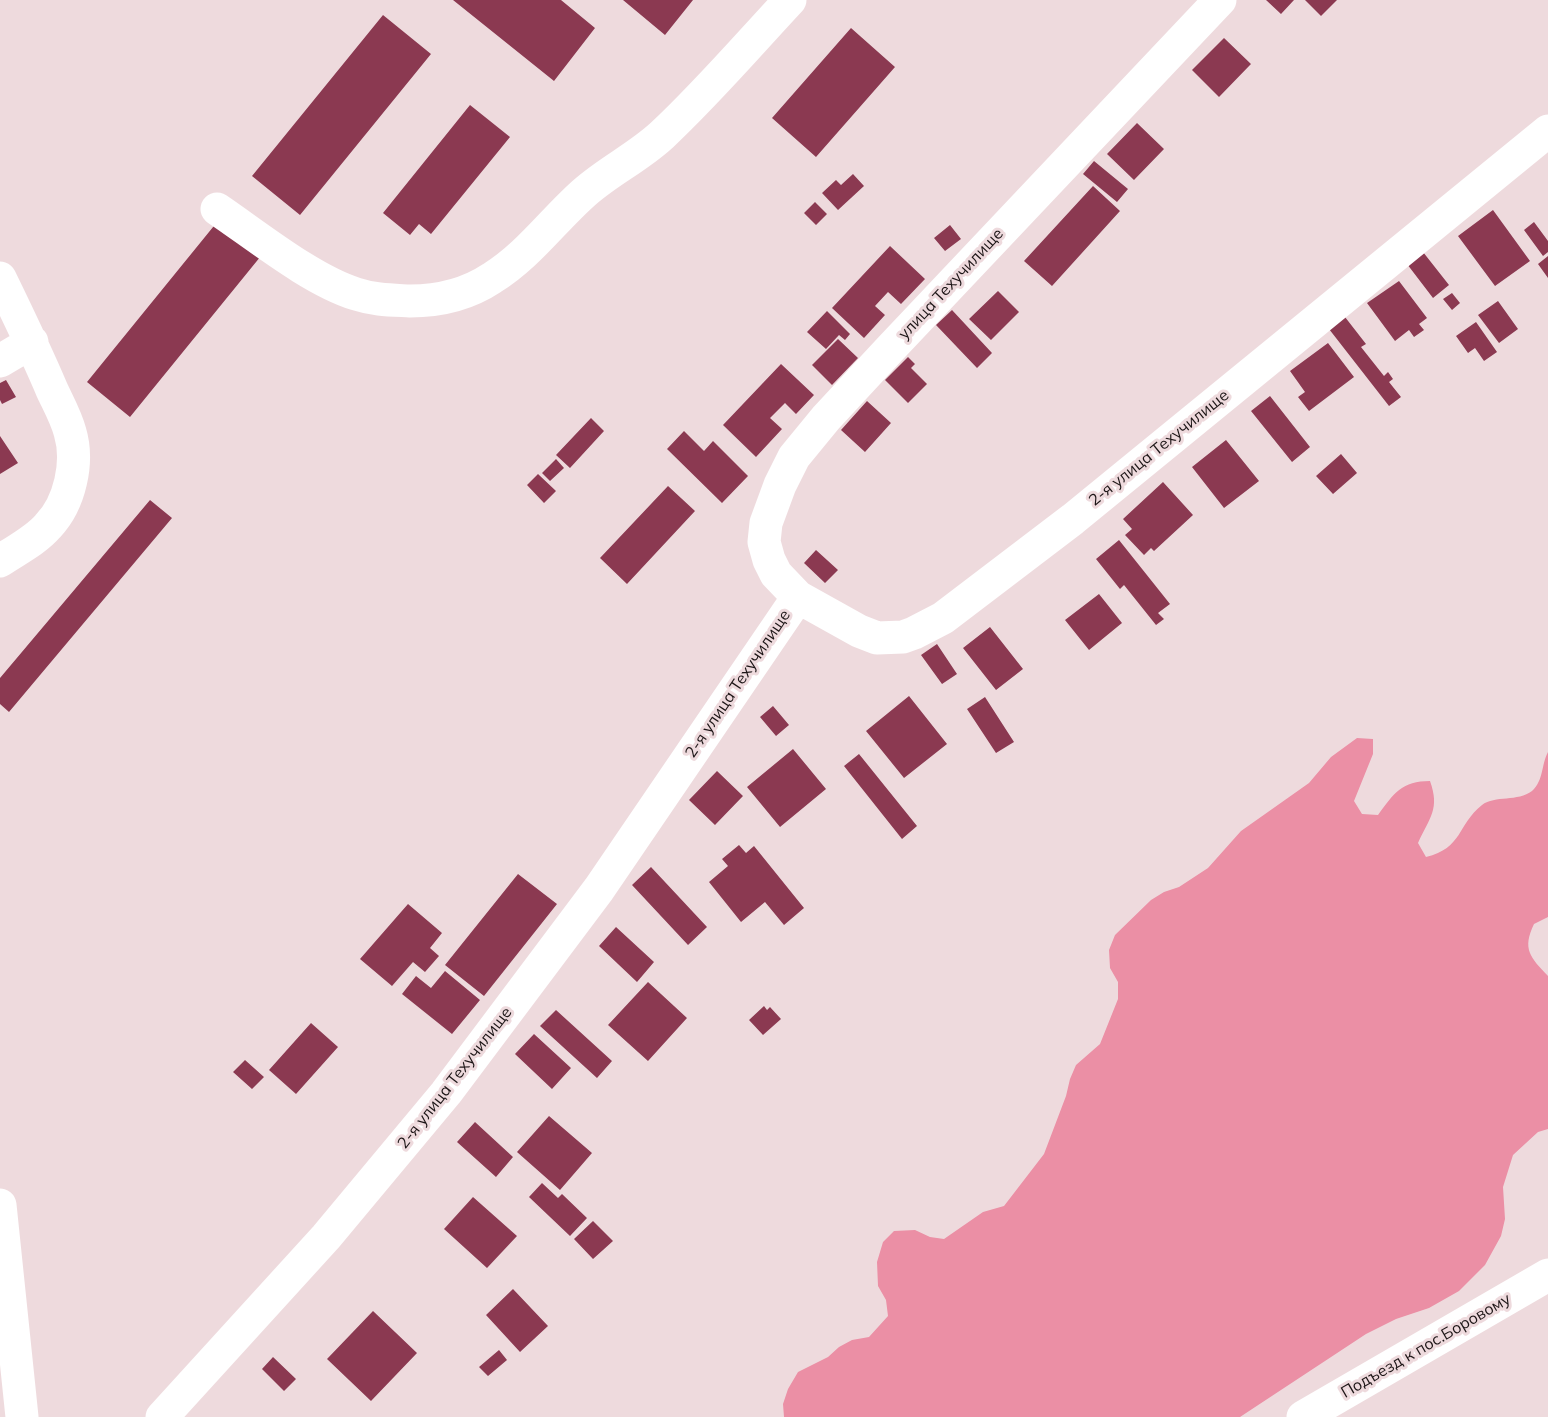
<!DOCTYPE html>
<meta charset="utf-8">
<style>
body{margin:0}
canvas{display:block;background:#eedadd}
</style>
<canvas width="1548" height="1417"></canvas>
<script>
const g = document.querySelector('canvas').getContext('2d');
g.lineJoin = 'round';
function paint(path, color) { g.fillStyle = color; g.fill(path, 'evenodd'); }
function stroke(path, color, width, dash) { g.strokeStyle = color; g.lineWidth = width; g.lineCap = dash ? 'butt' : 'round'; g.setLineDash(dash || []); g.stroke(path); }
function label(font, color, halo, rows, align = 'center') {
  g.font = font + ' Mulish,sans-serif'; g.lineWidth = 6; g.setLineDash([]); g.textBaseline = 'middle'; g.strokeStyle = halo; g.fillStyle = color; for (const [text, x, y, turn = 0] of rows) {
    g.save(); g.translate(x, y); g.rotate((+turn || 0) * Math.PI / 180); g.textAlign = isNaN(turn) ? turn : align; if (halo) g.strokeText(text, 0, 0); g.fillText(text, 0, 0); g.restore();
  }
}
const forest = new Path2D(`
 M1357,738L1373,739V754L1354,801L1362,814L1378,815C1394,793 1402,781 1430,781C1440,809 1430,817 1418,843L1426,857C1463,848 1457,825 1482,805C1495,795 1518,802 1532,791C1544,780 1541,765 1548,752V917L1534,924C1522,949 1530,957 1548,976V1129L1538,1132L1513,1155L1503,1187L1505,1219L1501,1236L1485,1265L1459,1291L1429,1308L1396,1319L1366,1334L1240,1417H784L783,1404L788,1389L798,1372L828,1357L839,1347L852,1340L869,1337L888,1316L886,1300L878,1286L877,1262L883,1242L894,1231L915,1230L930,1237L944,1239L983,1212L1004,1206L1044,1154L1066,1096L1070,1079L1076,1065L1100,1044L1118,999V982L1110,968L1109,950L1115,935L1151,900L1164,892L1179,887L1208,868L1241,831L1309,783L1331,757Z`);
const building = new Path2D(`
 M453,0H561L595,28L554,81Z
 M623,0H693L665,35Z
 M1266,0H1294L1281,14Z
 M1305,0H1337L1321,16Z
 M383,15L431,54L300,215L252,176Z
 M851,28L895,67L816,157L772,118Z
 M1224,38L1251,64L1219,97L1192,70Z
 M470,105L510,137L431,234L419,224L410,235L383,213Z
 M1137,123L1164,149L1134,180L1107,154Z
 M1094,161L1128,189L1117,202L1083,174Z
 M853,174L864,186L838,210L822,193L836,180L841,185Z
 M1093,186L1120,211L1052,286L1024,261Z
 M815,202L827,214L816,225L804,213Z
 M1493,210L1530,261L1495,286L1458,236Z
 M222,216L265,251L130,417L87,382Z
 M1534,222L1548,241V252L1543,256L1524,230Z
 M950,225L961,239L945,251L934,238Z
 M890,246L925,279L901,304L888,292L875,306L885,315L864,338L832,308Z
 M1423,252L1449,285L1433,298L1407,264Z
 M1548,256V278L1538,264Z
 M1399,281L1427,318L1419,324L1424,330L1414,337L1409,330L1395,341L1367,303Z
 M998,291L1019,312L991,340L969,319Z
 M1452,293L1460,303L1452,310L1443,299Z
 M1498,301L1518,329L1499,343L1478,315Z
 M952,310L992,353L977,368L936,325Z
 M827,311L850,334L845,340L839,335L826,349L807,332Z
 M1345,317L1366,344L1361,347L1384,376L1388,372L1393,379L1389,382L1401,397L1389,406L1329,329Z
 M1476,322L1497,352L1484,361L1475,348L1468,353L1456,336Z
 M838,339L858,358L832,385L812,365Z
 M1328,343L1354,377L1309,411L1298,397L1305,392L1290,371Z
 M908,357L915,364L911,368L927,384L908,403L885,380Z
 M781,364L814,395L796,414L785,403L770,418L782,429L756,457L723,425Z
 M6,380L16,397L2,404L0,400V383Z
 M1270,396L1310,447L1292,462L1251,411Z
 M867,401L891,423L865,452L841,430Z
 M591,418L604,431L570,468L556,455Z
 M684,431L704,451L713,441L748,476L722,503L667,449Z
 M0,436L18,463L0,474Z
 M1226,440L1259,481L1224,508L1192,467Z
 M1341,454L1357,473L1333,494L1316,476Z
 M556,459L564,468L550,481L542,473Z
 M538,474L556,491L544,503L527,485Z
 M1163,482L1193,515L1154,551L1151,548L1144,555L1125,535L1132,529L1123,519Z
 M668,486L695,511L627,584L600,558Z
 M150,500L172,518L9,712L0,704V678Z
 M1119,540L1170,604L1158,613L1164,619L1156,625L1124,585L1120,589L1096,559Z
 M816,550L838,570L825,583L804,563Z
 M1099,594L1122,623L1089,650L1065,620Z
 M990,627L1023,669L996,690L963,648Z
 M937,644L957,674L942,684L921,655Z
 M909,696L947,744L904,778L866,731Z
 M985,697L1014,742L996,753L967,709Z
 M773,706L789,725L776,736L760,717Z
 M793,749L826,789L780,827L747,787Z
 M859,754L917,826L902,839L844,766Z
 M717,771L743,796L715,825L689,800Z
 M739,845L746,853L754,846L804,908L784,925L765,902L741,922L709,882L728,866L722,859Z
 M651,867L707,927L688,945L632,885Z
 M518,874L557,904L484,996L445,965Z
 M408,904L442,933L430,948L439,956L425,972L413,962L392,986L360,959Z
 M616,927L654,962L637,982L599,946Z
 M445,971L480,1000L452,1034L402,994L416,976L431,988Z
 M648,982L687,1018L648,1061L608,1025Z
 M764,1006L767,1010L770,1007L781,1019L763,1035L749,1020Z
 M556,1010L612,1061L597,1078L540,1026Z
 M311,1023L338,1047L296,1094L269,1070Z
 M534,1034L571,1068L552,1089L515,1054Z
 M245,1060L264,1077L252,1089L233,1072Z
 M549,1116L592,1153L560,1190L517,1152Z
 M475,1122L513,1157L496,1177L457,1142Z
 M542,1183L558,1198L562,1194L587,1218L570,1236L529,1197Z
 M473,1197L517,1236L487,1268L444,1229Z
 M593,1221L613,1241L593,1259L574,1239Z
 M513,1289L548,1326L520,1352L486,1315Z
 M373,1311L417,1353L371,1401L327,1359Z
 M499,1350L507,1360L488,1376L479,1367Z
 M273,1357L296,1379L284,1391L262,1369Z`);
const minor = new Path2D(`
 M1220,0L890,349L826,418L794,457L780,485L766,523L764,542L769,560L776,574L798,597L859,631L877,638L903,637L914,633L943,618L1073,519L1548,131
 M217,209C257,236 311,280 356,294C374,300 391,300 410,301C438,301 468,294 492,278C528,256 554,219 585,192C610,170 637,158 662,135C707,93 748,45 790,0
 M0,278C18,315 36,352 52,390C58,403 66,417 70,432C79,462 70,503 48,526C35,541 16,550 0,561
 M0,361L32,342
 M0,1205L22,1417
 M162,1417L326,1237L446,1093L599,889L798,597
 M1303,1417L1548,1275`);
const streetNames = [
 ["улица Техучилище",951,284,-47],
 ["2-я улица Техучилище",1159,448,-39],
 ["2-я улица Техучилище",738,684,-56],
 ["2-я улица Техучилище",455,1078,-52],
 ["Подъезд к пос.Боровому",1426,1346,-30]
];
paint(forest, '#eb8fa5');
paint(building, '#8b3951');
stroke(minor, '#fff', 33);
label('16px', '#1c1516', '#eedadd', streetNames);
</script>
